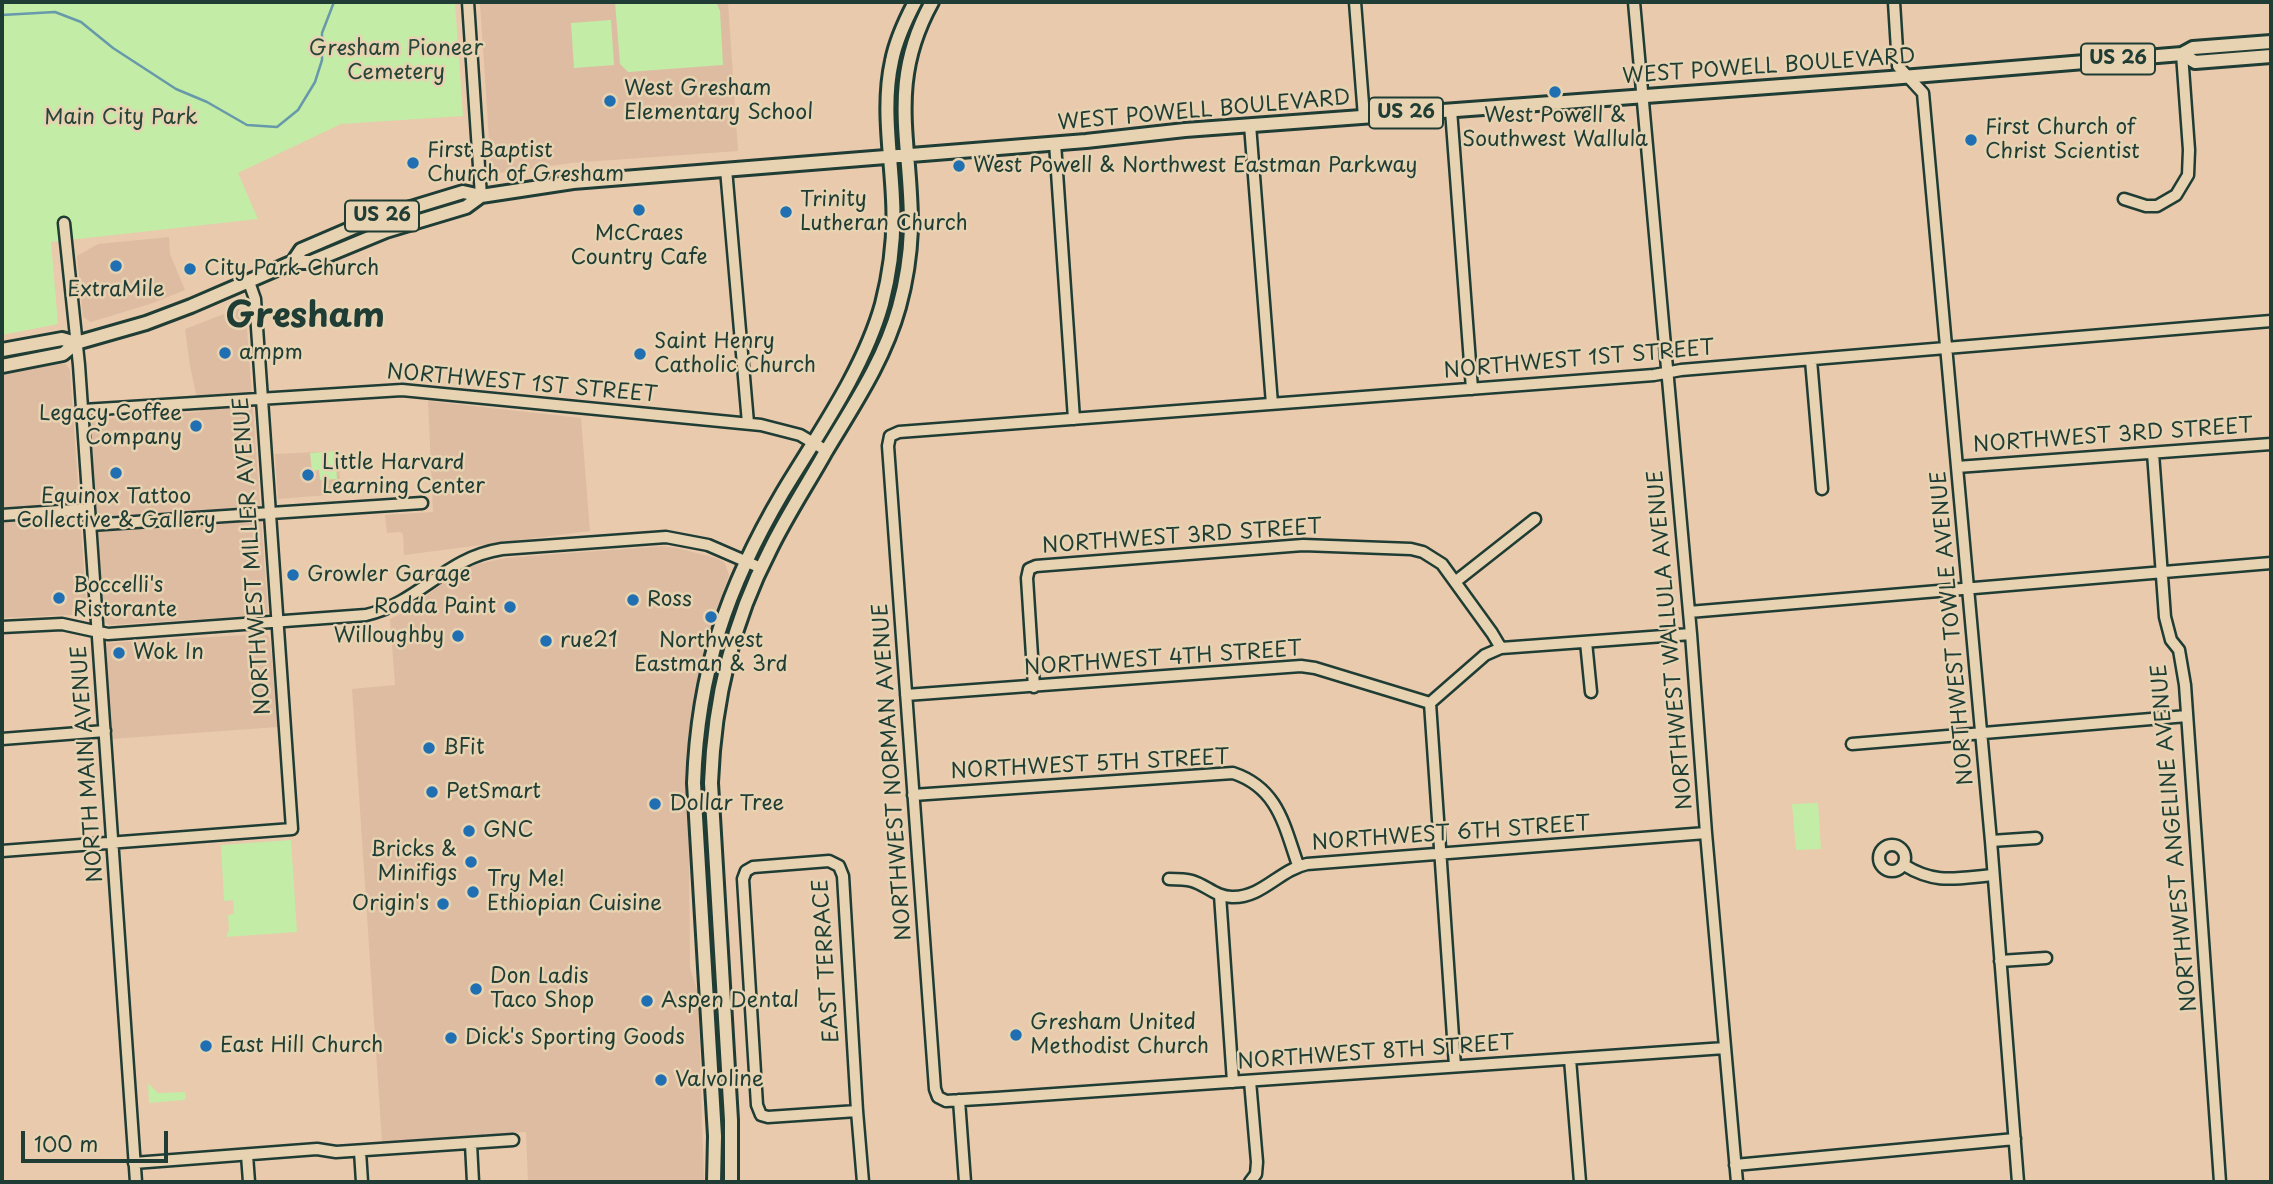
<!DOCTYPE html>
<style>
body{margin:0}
#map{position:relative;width:2273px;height:1184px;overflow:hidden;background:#e9caac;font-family:"Playpen Sans",sans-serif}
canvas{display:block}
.frame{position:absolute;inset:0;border:4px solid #1f3d34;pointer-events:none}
.scale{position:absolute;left:21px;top:1131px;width:147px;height:32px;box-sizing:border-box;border:4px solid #1f3d34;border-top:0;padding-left:9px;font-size:21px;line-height:24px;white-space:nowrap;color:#1f3d34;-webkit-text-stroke:5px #e7d3b1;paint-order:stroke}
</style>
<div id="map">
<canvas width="2273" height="1184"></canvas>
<div class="frame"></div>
<div class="scale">100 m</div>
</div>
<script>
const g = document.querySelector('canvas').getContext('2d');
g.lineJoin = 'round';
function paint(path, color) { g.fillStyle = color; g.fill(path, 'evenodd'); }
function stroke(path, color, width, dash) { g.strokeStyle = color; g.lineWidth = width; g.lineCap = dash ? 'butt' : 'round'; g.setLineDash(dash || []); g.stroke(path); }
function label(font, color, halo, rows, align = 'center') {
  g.font = font + ' "Playpen Sans",sans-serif'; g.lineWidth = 5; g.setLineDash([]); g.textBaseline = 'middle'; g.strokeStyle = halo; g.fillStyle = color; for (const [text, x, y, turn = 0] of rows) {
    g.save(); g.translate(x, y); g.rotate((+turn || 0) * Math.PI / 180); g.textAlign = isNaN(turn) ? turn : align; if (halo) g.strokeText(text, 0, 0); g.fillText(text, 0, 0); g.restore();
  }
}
const built = new Path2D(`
 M518,2H728L738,151L571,163L499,173L491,169L480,4Z
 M169,237L170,254L185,290L153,303L91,322L83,317L77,256L98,244Z
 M237,309H242L246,316L268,611L265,615L109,625L105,622L89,426L92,420L200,412L190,366L185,329Z
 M61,364H66L70,370L87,614L2,618V373Z
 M428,401L581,418L590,531L404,555L403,534L400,532L387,533L385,515L433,512Z
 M338,451L341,494L278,499L275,454Z
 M663,546L677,548L716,558L725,563L729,575L706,643L691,718L688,755L690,968L698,992L704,1182H528L526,1132L382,1142L352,689L395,685L390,619L411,608L458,571L470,566L505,558Z
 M263,634L268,635L270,640L278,727L111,739L106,643Z`);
const green = new Path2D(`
 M2,2H455L463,116L341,124L238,173L258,219L51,242L58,324L2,335Z
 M615,2H716L720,11L723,65L628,72L620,64Z
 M611,20L614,65L574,68L571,23Z
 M335,451L337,479L320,480L319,470L312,471L310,453Z
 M1818,803L1821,849L1796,850L1792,804Z
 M291,840L297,932L226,937L229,930L228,915L234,914L233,900L224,901L221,845Z
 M148,1083L158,1093L185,1092L186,1098L184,1100L149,1103Z`);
const stream = new Path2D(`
 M2,15L55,12L81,22L113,48L176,89L207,102L247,125L277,127L298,110L315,82L322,60V33L334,2`);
const minor = new Path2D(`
 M468,2L481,196
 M1355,2L1364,117
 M1634,2L1691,634L1706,833L1737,1182
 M1894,2L1898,66L1923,93L1991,841L2018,1182
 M1451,110L1472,389
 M1250,125L1272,404
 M1055,143L1074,419
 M726,169L748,423
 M2124,199L2146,206H2157L2176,195L2188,175L2189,150L2182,54
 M64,223L79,365L136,1182
 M1811,360L1822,489
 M83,410L402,390L761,425L800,435L827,451
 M2153,453L2165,617L2171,640L2179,650L2185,685L2220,1182
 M1957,467L2271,444
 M2,515L89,509
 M90,525L422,503
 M1455,582L1535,519
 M1689,612L2271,563
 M2,627L62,624L108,634L366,615C421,602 444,558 502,549L666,537L708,545L761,568
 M1586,642L1591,692
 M1034,687L1027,578L1029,569L1036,566L1303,545L1411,549L1423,552L1442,564L1492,633L1501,648
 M906,695L1301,666L1315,668L1430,703L1485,655L1501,648L1691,634
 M1430,703L1455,1066
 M2,739L105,731
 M1852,744L2187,716
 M913,795L1233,773C1278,788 1284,825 1298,865
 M1991,841L2036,838
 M1879 858a13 13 0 1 1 26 0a13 13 0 1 1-26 0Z
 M2,851L292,829L255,299L249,282
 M1904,865C1936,885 1957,878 1993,875
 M1169,879C1177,879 1185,879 1192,881C1206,885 1216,897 1232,897C1262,898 1279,870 1307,864L1706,833
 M1220,895L1233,1082
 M2000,961L2046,958
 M1725,1048L996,1098L946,1101L938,1097L935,1089L888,446L890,436L899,432L1654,375L1681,370L2271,321
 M1570,1059L1580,1182
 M1250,1081L1257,1162L1256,1174L1250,1182
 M959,1100L965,1182
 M857,1111L768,1117L761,1115L757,1105L743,879L746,871L753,867L829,861L839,866L843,876L857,1111L863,1182
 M471,1144L473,1182
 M360,1151L362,1182
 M247,1155L249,1182
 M134,1163L317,1149L336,1152L513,1140
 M1735,1165L2015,1139`);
const major = new Path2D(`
 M2182,54L2195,62L2271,56
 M293,262L301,250L371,220L463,192L481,196L573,182L1086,141L1185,130L1890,78L2182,54L2193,48L2271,42
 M2,350L62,339L76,343
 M2,366L63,354L76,343L146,323L191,306L293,262H311L386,231L466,207L481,196
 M714,1182L715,1136L694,783C698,671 727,587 783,492C818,434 864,369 882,304C891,269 895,235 893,199C891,153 882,106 892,61C896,40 905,21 915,2
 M731,1182V1120L711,783C714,701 732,623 770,550C786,517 807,485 825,453C853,406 884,361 899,307C906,282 910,255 911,229C912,142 886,85 932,2`);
const markers = [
 [1555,92,7,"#1f6fb2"],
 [610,101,7,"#1f6fb2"],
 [1971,140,7,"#1f6fb2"],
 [413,163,7,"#1f6fb2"],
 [959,166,7,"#1f6fb2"],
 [639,210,7,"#1f6fb2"],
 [786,212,7,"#1f6fb2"],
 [116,266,7,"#1f6fb2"],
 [190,269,7,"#1f6fb2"],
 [225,353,7,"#1f6fb2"],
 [640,354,7,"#1f6fb2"],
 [196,426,7,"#1f6fb2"],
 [116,473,7,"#1f6fb2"],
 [308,475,7,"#1f6fb2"],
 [293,575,7,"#1f6fb2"],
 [59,598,7,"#1f6fb2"],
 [633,600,7,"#1f6fb2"],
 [510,607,7,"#1f6fb2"],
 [711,617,7,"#1f6fb2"],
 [458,636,7,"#1f6fb2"],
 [546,641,7,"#1f6fb2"],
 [119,653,7,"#1f6fb2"],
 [429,748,7,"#1f6fb2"],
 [432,792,7,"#1f6fb2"],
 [655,804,7,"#1f6fb2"],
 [469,831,7,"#1f6fb2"],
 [471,862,7,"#1f6fb2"],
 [473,892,7,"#1f6fb2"],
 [443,904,7,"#1f6fb2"],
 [476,989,7,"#1f6fb2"],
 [647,1001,7,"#1f6fb2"],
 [1016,1035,7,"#1f6fb2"],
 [451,1038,7,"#1f6fb2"],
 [206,1046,7,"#1f6fb2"],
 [661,1080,7,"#1f6fb2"]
];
const shields = [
 [2118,59,74],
 [1406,113,74],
 [382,216,74]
];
const shieldNames = [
 ["US 26",2118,59],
 ["US 26",1406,113],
 ["US 26",382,216]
];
const parkNames = [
 ["Gresham Pioneer",396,49],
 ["Cemetery",396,73],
 ["Main City Park",121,118]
];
const streetNames = [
 ["WEST POWELL BOULEVARD",1769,67,-4],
 ["WEST POWELL BOULEVARD",1204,111,-5],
 ["NORTHWEST 1ST STREET",1579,360,-5],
 ["NORTHWEST 1ST STREET",522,384,5],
 ["NORTHWEST 3RD STREET",2113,436,-4],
 ["NORTHWEST 3RD STREET",1182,537,-4],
 ["NORTHWEST MILLER AVENUE",253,556,-94],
 ["NORTHWEST TOWLE AVENUE",1953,628,-95],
 ["NORTHWEST WALLULA AVENUE",1671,640,-95],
 ["NORTHWEST 4TH STREET",1163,659,-4],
 ["NORTH MAIN AVENUE",88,764,-94],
 ["NORTHWEST 5TH STREET",1090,765,-3],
 ["NORTHWEST NORMAN AVENUE",893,772,-94],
 ["NORTHWEST 6TH STREET",1451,834,-4],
 ["NORTHWEST ANGELINE AVENUE",2175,838,-95],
 ["EAST TERRACE",827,961,-94],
 ["NORTHWEST 8TH STREET",1376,1053,-4]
];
const poiNames = [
 ["West Gresham",624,89],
 ["Elementary School",624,113],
 ["West Powell &",1555,116,"center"],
 ["Southwest Wallula",1555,140,"center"],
 ["First Church of",1985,128],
 ["Christ Scientist",1985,152],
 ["First Baptist",427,151],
 ["Church of Gresham",427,175],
 ["West Powell & Northwest Eastman Parkway",973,166],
 ["Trinity",800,200],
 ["Lutheran Church",800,224],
 ["McCraes",639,234,"center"],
 ["Country Cafe",639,258,"center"],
 ["City Park Church",204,269],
 ["ExtraMile",116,290,"center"],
 ["Saint Henry",654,342],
 ["Catholic Church",654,366],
 ["ampm",239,353],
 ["Legacy Coffee",182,414,"right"],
 ["Company",182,438,"right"],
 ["Little Harvard",322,463],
 ["Learning Center",322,487],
 ["Equinox Tattoo",116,497,"center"],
 ["Collective & Gallery",116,521,"center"],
 ["Growler Garage",307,575],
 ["Boccelli's",73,586],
 ["Ristorante",73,610],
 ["Ross",647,600],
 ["Rodda Paint",496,607,"right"],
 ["Willoughby",444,636,"right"],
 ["rue21",560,641],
 ["Northwest",711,641,"center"],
 ["Eastman & 3rd",711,665,"center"],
 ["Wok In",133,653],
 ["BFit",443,748],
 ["PetSmart",446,792],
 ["Dollar Tree",669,804],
 ["GNC",483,831],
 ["Bricks &",457,850,"right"],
 ["Minifigs",457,874,"right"],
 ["Try Me!",487,880],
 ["Ethiopian Cuisine",487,904],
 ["Origin's",429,904,"right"],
 ["Don Ladis",490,977],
 ["Taco Shop",490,1001],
 ["Aspen Dental",661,1001],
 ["Gresham United",1030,1023],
 ["Methodist Church",1030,1047],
 ["Dick's Sporting Goods",465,1038],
 ["East Hill Church",220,1046],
 ["Valvoline",675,1080]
];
const townNames = [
 ["Gresham",305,317]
];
paint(built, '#debca2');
paint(green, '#c3eca7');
stroke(stream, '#6799aa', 2.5);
stroke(minor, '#1f3d34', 15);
stroke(major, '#1f3d34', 18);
stroke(minor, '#e7d3b1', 10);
stroke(major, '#e7d3b1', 12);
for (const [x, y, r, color] of markers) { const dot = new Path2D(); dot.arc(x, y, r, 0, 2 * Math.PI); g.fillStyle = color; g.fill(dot); stroke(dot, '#e7d3b1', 2.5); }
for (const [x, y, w] of shields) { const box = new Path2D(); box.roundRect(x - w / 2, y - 15.5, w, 31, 5); g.fillStyle = '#e7d3b1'; g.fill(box); stroke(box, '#1f3d34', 2); }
label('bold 19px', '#1f3d34', null, shieldNames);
label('21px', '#27463a', '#e7d3b1', parkNames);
label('21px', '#1f3d34', '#e7d3b1', streetNames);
label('21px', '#1f3d34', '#e7d3b1', poiNames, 'left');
label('bold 35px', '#1f3d34', '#e7d3b1', townNames);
</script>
